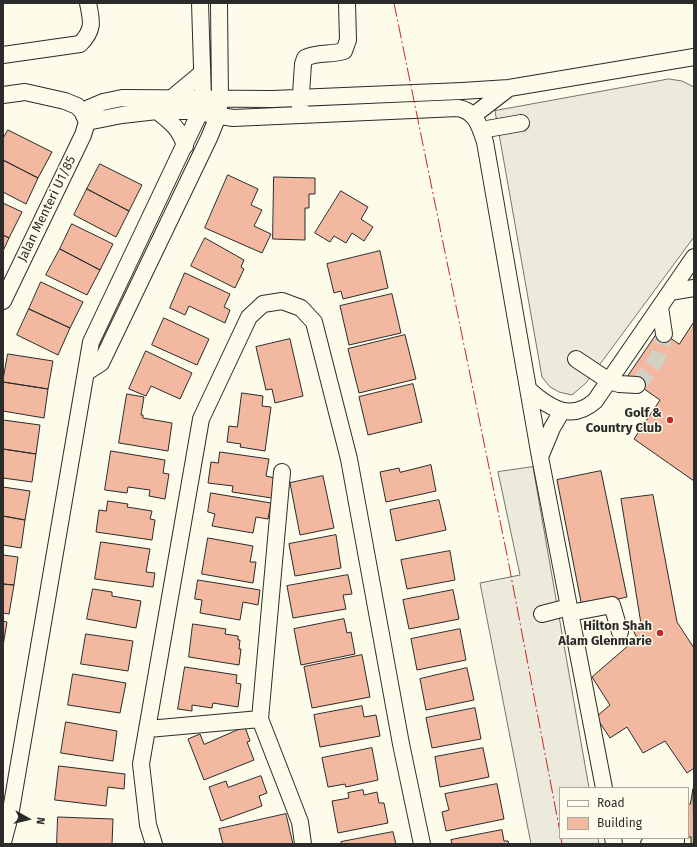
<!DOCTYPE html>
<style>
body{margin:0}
#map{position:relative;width:697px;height:847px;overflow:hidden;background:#fdfbea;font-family:"Fira Sans",sans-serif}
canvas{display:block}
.frame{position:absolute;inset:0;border:4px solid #2b2b2b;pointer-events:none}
.legend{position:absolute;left:559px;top:787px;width:130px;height:52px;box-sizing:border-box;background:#fdfbea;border:1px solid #a9a89e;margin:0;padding:5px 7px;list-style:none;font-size:12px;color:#2b2b2b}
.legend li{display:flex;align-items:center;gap:8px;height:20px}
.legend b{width:20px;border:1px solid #a9a89e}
.north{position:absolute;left:8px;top:799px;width:40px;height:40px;-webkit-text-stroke:3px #fdfbea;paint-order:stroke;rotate:98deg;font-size:11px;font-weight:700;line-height:16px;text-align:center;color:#2b2b2b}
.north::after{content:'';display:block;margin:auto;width:14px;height:18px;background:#2b2b2b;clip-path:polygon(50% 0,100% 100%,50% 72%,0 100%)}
</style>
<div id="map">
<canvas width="697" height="847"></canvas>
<div class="frame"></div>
<ul class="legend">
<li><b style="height:5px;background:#fdfbea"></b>Road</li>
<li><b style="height:11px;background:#f2b8a0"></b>Building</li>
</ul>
<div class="north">N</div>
</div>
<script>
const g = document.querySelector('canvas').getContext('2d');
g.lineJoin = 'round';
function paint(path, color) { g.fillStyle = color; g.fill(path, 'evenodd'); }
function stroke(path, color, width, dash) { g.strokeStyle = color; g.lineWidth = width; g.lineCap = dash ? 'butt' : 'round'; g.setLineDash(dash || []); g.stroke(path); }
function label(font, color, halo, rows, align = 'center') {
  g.font = font + ' "Fira Sans",sans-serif'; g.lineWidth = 3; g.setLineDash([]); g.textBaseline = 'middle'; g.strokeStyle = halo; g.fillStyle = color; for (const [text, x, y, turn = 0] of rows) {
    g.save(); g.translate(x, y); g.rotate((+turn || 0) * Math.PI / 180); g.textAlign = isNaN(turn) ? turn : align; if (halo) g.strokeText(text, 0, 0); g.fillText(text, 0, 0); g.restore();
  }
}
const parking = new Path2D(`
 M669,79L682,81L694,87V237L586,383L572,395L559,392L550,387L542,377L495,111Z
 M533,467L589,788H560V838H598L599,844H531L480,583L520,575L498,472Z`);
const building = new Path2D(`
 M8,130L52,152L38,178L3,160V139Z
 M3,160L38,178L26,204L3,192Z
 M100,164L142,185L129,211L87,189Z
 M228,175L258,189L251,205L262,210L254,226L271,234L262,253L205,228Z
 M274,177L315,178V194H309V208H305V240L273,239Z
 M87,189L129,211L116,237L74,215Z
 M341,191L368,207L361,219L373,227L364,241L352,233L346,243L334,236L330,242L315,233Z
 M3,203L22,212L9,238L3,235Z
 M72,224L113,244L100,270L60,249Z
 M3,235L9,238L3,251Z
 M205,238L244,260L241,267L244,269L235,288L191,266Z
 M60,249L100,270L87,295L46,275Z
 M380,251L388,288L343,299L341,291L334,293L327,264Z
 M185,273L230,294L224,307L230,310L225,323L189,306L185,315L170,308Z
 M41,282L83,302L70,328L29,309Z
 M392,294L401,333L349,345L340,306Z
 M29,309L70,328L58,355L17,335Z
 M164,318L209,339L197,365L152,345Z
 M694,322V481L634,439L660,400L627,377L659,330L679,344Z
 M405,335L416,379L359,393L348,349Z
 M290,339L303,396L275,403L272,389L266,390L256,347Z
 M146,351L192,373L180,399L151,386L146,396L129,389Z
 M8,354L53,361L48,389L3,382Z
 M3,382L48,389L44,418L3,411Z
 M413,384L422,422L368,435L359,397Z
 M242,393L263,396L262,406L271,407L265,451L240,447L241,444L227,442L229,426L237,427Z
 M127,394L144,397L141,415H143V418L172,423L168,451L119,443Z
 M3,420L40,425L36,454L3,449Z
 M3,449L36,454L32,482L3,478Z
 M111,451L165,460L163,473L169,474L165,499L149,496L150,490L128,487L127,493L105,490Z
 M220,452L269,459L266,476L275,478L272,498L232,492L233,486L208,483L211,462L218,463Z
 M431,465L436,491L386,502L380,472L399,468L400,472Z
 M601,471L627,597L582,607L557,480Z
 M323,476L334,528L300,535L290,483Z
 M3,487L30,491L25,520L3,516Z
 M211,493L271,503L268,519L256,517L253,533L212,526L215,514L208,512Z
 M653,495L677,622L694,648V768L687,773L665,741L643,753L627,727L610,738L596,717L610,705L592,677L637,638L632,628L641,624L621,499Z
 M439,500L446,530L396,541L390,510Z
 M108,501L128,504L127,507L152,511L150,519L155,520L152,540L96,532L99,510L106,511Z
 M3,516L25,520L21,548L3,545Z
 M336,535L341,568L295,576L289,544Z
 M208,538L253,546L250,562H256L253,583L202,574Z
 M101,542L150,549L146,572L155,573L153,587L95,579Z
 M450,551L455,580L407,589L401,560Z
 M3,555L18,557L14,585L3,584Z
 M348,575L352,594L343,595L346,609L293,618L287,586Z
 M198,580L260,590L258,605L243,602L240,620L200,613L202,600L195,599Z
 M3,584L14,585L9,614L3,613Z
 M93,589L112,592V596L141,601L136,628L87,619Z
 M453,590L459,619L409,629L403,600Z
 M344,619L347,633L351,632L355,654L301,665L294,629Z
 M3,621L7,622L3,646Z
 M193,624L226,629L225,634L238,636V640H240L239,649H241L239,665L189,657Z
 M460,629L466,660L417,670L411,639Z
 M86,634L133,641L128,671L81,664Z
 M362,655L370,697L312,708L304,667Z
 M185,667L237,675L236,683L241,684L238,707L213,703L212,708L192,705V711L178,709Z
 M467,668L474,700L426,710L420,679Z
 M73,674L126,683L120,713L68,705Z
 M362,706L364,717L376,715L380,736L320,747L314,715Z
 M475,708L481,739L432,748L426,718Z
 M66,722L117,731L113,761L61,753Z
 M245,727L250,741L247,742L254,760L204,780L188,739L200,734L204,744Z
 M372,748L378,780L346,787L345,784L328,787L322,758Z
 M483,748L489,777L440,787L435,757Z
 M59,766L125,774L124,789L108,787L106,806L55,800Z
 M261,776L267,793L259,796L262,806L221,821L209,787L226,781L228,787Z
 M497,784L504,819L446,831L442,812L449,810L445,794Z
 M693,789L694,844H691V837H688V804H690Z
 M363,790L364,795L377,792L379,803H384L388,823L338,833L332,801L349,798L348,793Z
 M286,814L293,844H223L219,829Z
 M58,817L113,819L112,844H57Z
 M502,830L504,841H508L509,844H452L451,840Z
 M393,832L396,844H341V842Z`);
const minorTunnel = new Path2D(`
 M637,385C655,365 659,360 664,334`);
const minor = new Path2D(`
 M3,55L80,44C94,30 92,22 88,3
 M3,95L25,92L65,101L77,106L82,111L87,122L83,135L3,301
 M172,98L202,73
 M300,109L303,64L305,58C317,52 331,55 344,51L348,40L347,3
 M82,111L103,102L122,98L273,99L462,91L509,88L694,57
 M157,111C171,122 180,129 185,146
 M474,115L509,88
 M87,122L122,115L157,111H191L233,118L458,108C476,111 480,127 485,142L540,457L604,788
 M481,130L521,123
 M670,292L694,288
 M660,307L664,334
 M576,359L609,381L619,384L637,385
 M87,372L101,363L209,138L218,116L220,99L219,3
 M529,390C549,408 571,422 595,401L694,257
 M540,457L552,428L562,411
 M570,613L612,605L620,632
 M542,614L569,607
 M260,719L300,822L303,844
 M148,729L260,719L282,472
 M613,838L614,844
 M3,842L10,816L91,342L200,112L203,99L200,3
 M154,844L148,825L141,764L201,419L249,317L263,304L282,301L301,308L314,322L349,459L401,744L422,844
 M649,844L676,842V838`);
const power = new Path2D(`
 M394,3L508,560L560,832
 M561,838L562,844`);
const markers = [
 [670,420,4,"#c62828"],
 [660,633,4,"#c62828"]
];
const streetNames = [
 ["Jalan Menteri U1/85",47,209,-64]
];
const poiNames = [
 ["Golf &",662,413],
 ["Country Club",662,428],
 ["Hilton Shah",652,626],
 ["Alam Glenmarie",652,641]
];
paint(parking, '#eceadb');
stroke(parking, '#74746e', 1);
paint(building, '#f2b8a0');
stroke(building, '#2b2b2b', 1);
stroke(minorTunnel, '#d3d1c4', 16, [16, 8]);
stroke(minor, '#2b2b2b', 18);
stroke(minor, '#fdfbea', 16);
stroke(power, '#c62828', 1, [14, 3, 2, 3]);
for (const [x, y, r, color] of markers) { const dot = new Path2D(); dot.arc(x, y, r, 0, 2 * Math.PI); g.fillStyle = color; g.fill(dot); stroke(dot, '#fdfbea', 1.5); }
label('13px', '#2b2b2b', '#fdfbea', streetNames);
label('bold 13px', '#2b2b2b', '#fdfbea', poiNames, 'right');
</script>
